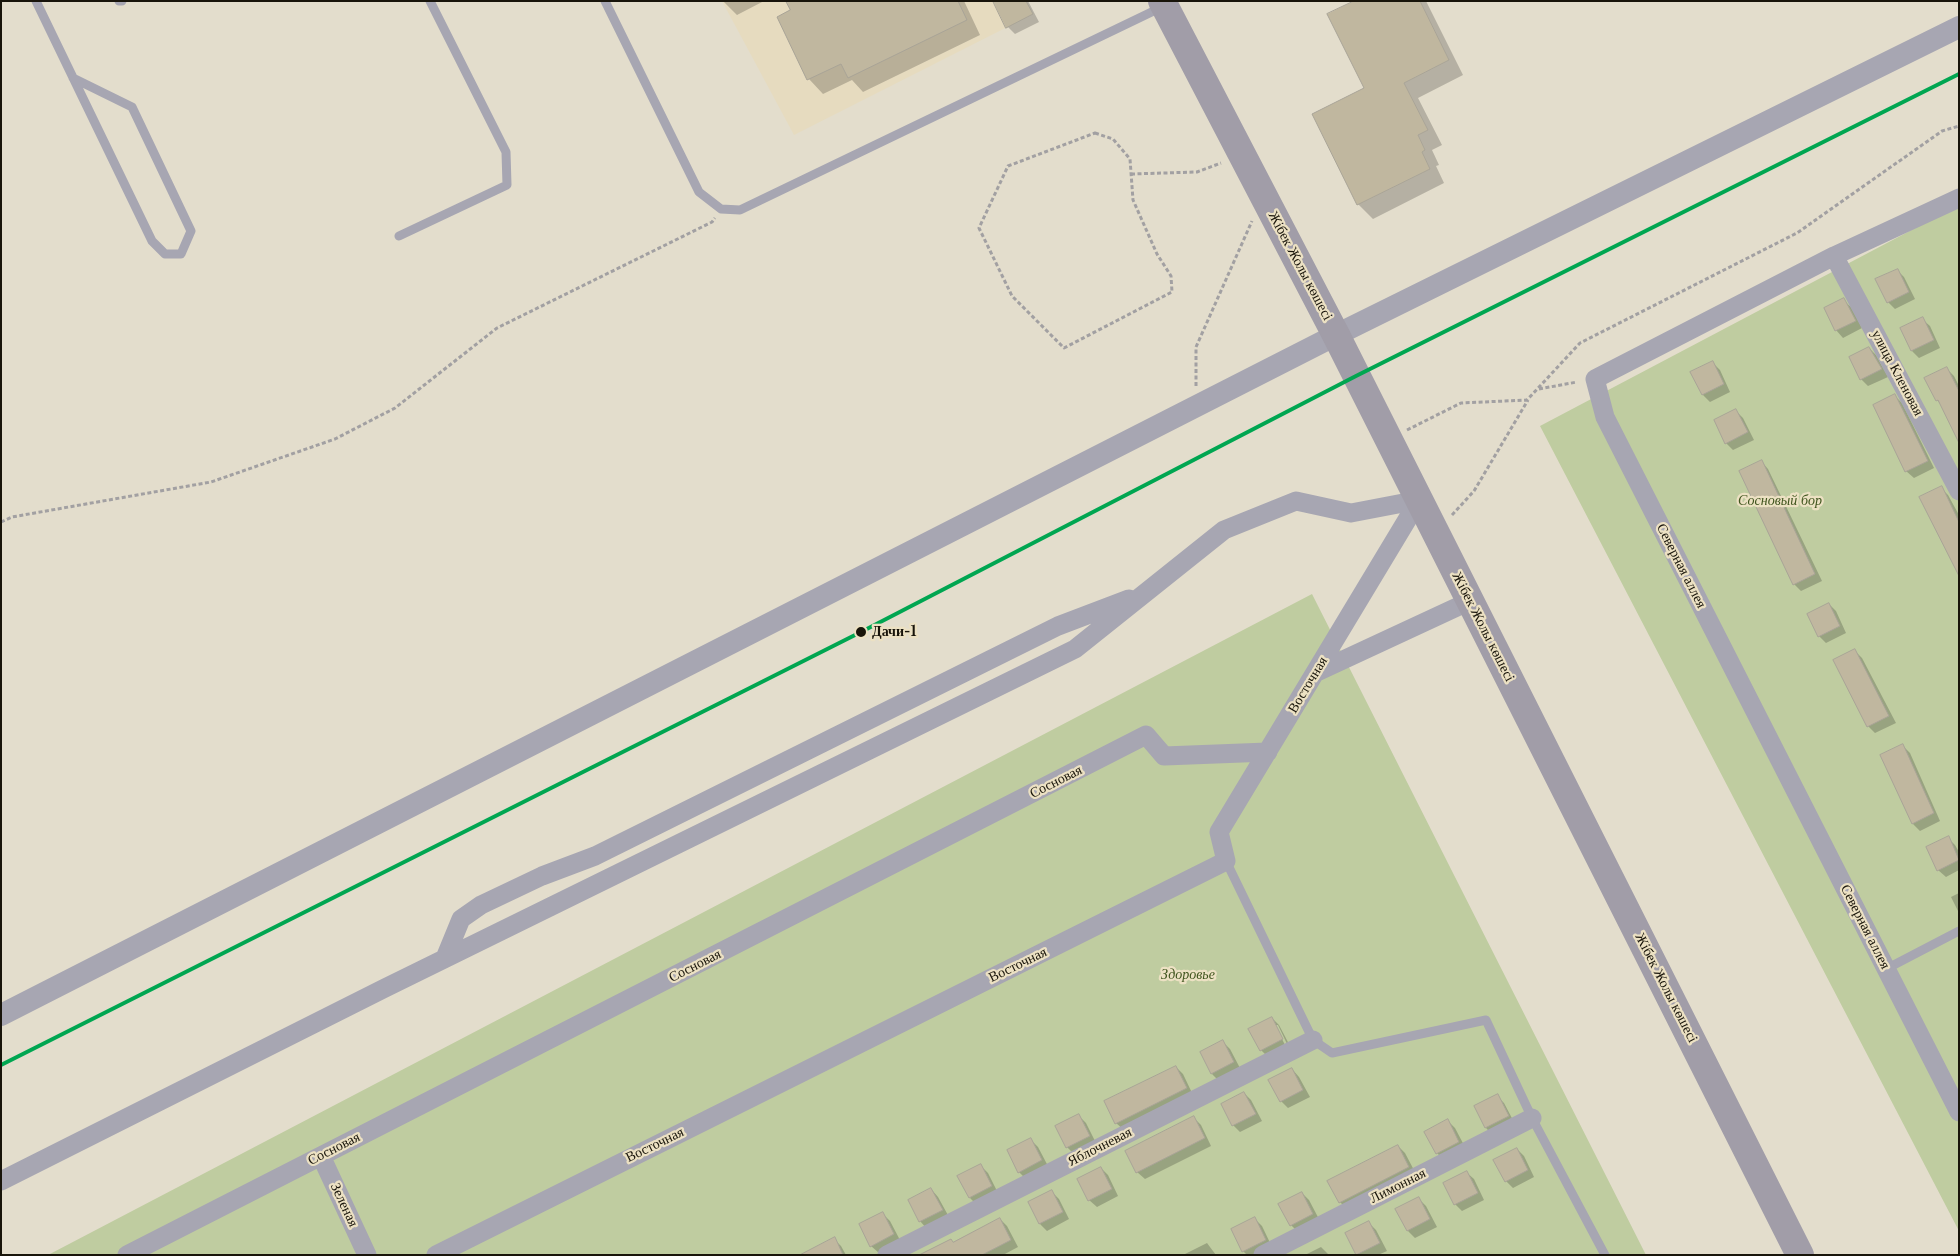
<!DOCTYPE html>
<meta charset="utf-8">
<style>
body{margin:0}
#map{position:relative;width:1960px;height:1256px;overflow:hidden;background:#e3ddcc;font-family:"Libre Baskerville",serif}
canvas{display:block}
.frame{position:absolute;inset:0;border:2px solid #18140a;pointer-events:none}
</style>
<div id="map">
<canvas width="1960" height="1256"></canvas>
<div class="frame"></div>
</div>
<script>
const g = document.querySelector('canvas').getContext('2d');
g.lineJoin = 'round';
function paint(path, color) { g.fillStyle = color; g.fill(path, 'evenodd'); }
function stroke(path, color, width, dash) { g.strokeStyle = color; g.lineWidth = width; g.lineCap = dash ? 'butt' : 'round'; g.setLineDash(dash || []); g.stroke(path); }
function label(font, color, halo, rows, align = 'center') {
  g.font = font + ' "Libre Baskerville",serif'; g.lineWidth = 4.5; g.setLineDash([]); g.textBaseline = 'middle'; g.strokeStyle = halo; g.fillStyle = color; for (const [text, x, y, turn = 0] of rows) {
    g.save(); g.translate(x, y); g.rotate((+turn || 0) * Math.PI / 180); g.textAlign = isNaN(turn) ? turn : align; if (halo) g.strokeText(text, 0, 0); g.fillText(text, 0, 0); g.restore();
  }
}
const built = new Path2D(`
 M722,1H1026L1033,14L794,135Z`);
const green = new Path2D(`
 M1959,205V1231L1540,426Z
 M1312,594L1646,1255H48Z`);
const shadow = new Path2D(`
 M723,1H764L737,15Z
 M788,1H964L980,35L863,92L852,80L823,94L809,79L792,11Z
 M994,1H1028L1039,22L1015,34L1008,27Z
 M1357,1H1426L1463,75L1418,98L1442,145L1432,150L1439,165L1436,166L1444,183L1373,219L1358,204L1366,89Z
 M1897,270L1904,277L1915,299L1895,309L1888,302Z
 M1843,300L1851,307L1862,328L1843,338L1836,330Z
 M1922,319L1930,326L1940,348L1919,358L1912,351L1902,329Z
 M1869,348L1876,355L1888,377L1868,386L1861,379Z
 M1713,363L1720,370L1730,392L1710,402L1703,395L1692,373Z
 M1947,369L1954,376L1959,386V440L1942,406L1937,400Z
 M1895,396L1902,403L1934,468L1914,478L1906,471Z
 M1736,411L1743,418L1754,440L1733,450L1726,443Z
 M1761,461L1768,469L1822,581L1801,591L1794,584Z
 M1941,488L1948,495L1959,515V570Z
 M1829,604L1836,611L1846,633L1826,643L1819,636Z
 M1855,651L1862,658L1896,723L1875,733L1868,726Z
 M1902,745L1910,753L1940,821L1920,831L1913,824Z
 M1948,838L1955,845L1959,852V870L1946,877L1938,870Z
 M1959,893V913L1951,897Z
 M1272,1018L1279,1025L1290,1046L1268,1057L1261,1050ZM1275,1025H1278L1287,1044L1285,1045Z
 M1223,1042L1230,1049L1241,1070L1219,1081L1212,1074Z
 M1176,1067L1183,1074L1193,1095L1124,1130L1116,1123Z
 M1292,1069L1299,1077L1310,1097L1288,1108L1281,1101Z
 M1244,1093L1251,1100L1262,1121L1240,1132L1233,1125Z
 M1497,1096L1504,1103L1515,1124L1493,1135L1486,1128Z
 M1078,1115L1086,1123L1096,1143L1074,1154L1067,1147Z
 M1193,1117L1201,1125L1211,1146L1145,1179L1137,1172Z
 M1448,1121L1455,1128L1466,1149L1444,1160L1437,1153Z
 M1031,1140L1038,1147L1049,1168L1026,1179L1019,1172Z
 M1398,1146L1405,1153L1416,1174L1347,1209L1340,1202Z
 M1517,1149L1524,1156L1534,1177L1513,1188L1506,1181Z
 M981,1166L988,1173L998,1193L977,1205L970,1198Z
 M1101,1168L1108,1175L1118,1196L1097,1207L1089,1200Z
 M1466,1172L1474,1179L1484,1200L1462,1211L1455,1204Z
 M931,1189L938,1197L949,1217L927,1229L920,1221Z
 M1052,1192L1059,1199L1069,1219L1047,1231L1040,1224L1030,1203Z
 M1302,1193L1309,1200L1320,1221L1298,1232L1291,1225Z
 M1419,1199L1426,1206L1437,1227L1415,1238L1408,1231L1397,1210Z
 M883,1214L890,1221L901,1242L879,1253L871,1246Z
 M1000,1219L1007,1226L1018,1247L1003,1255H931Z
 M1255,1219L1262,1226L1272,1247L1257,1255H1247L1243,1251Z
 M1369,1223L1376,1230L1387,1251L1378,1255H1358L1347,1234Z
 M834,1239L841,1246L846,1255H815Z
 M1207,1243L1216,1255H1185V1254Z
 M1321,1247L1329,1255H1305Z`);
const building = new Path2D(`
 M786,1H958L967,20L848,78L841,64L807,80L777,17L790,10Z
 M993,1H1026L1033,14L1006,28Z
 M1354,1H1420L1449,60L1404,83L1428,130L1418,135L1425,150L1422,152L1430,169L1357,205L1312,114L1364,88L1327,14Z
 M1898,269L1909,292L1887,303L1875,279Z
 M1844,298L1856,321L1835,331L1824,308Z
 M1923,317L1934,340L1911,351L1900,328Z
 M1869,347L1882,369L1860,380L1849,357Z
 M1713,361L1724,384L1702,395L1690,372Z
 M1947,367L1959,391V443L1938,400L1936,401L1924,378Z
 M1895,394L1928,461L1905,472L1873,405Z
 M1736,409L1748,432L1725,444L1714,420Z
 M1762,460L1815,574L1793,585L1739,471Z
 M1942,486L1959,522V576L1919,497Z
 M1829,603L1840,626L1818,637L1807,614Z
 M1855,649L1889,716L1867,727L1833,660Z
 M1903,744L1934,813L1912,824L1880,755Z
 M1949,836L1959,860L1937,871L1926,847Z
 M1272,1017L1283,1039L1260,1051L1248,1029Z
 M1223,1040L1234,1062L1211,1074L1200,1052Z
 M1176,1066L1187,1088L1115,1124L1104,1101Z
 M1292,1068L1303,1090L1280,1102L1268,1080Z
 M1244,1092L1256,1114L1232,1126L1221,1104Z
 M1498,1094L1509,1116L1485,1128L1474,1106Z
 M1079,1114L1090,1136L1066,1148L1055,1126Z
 M1194,1116L1205,1138L1136,1173L1125,1151Z
 M1448,1119L1459,1142L1436,1154L1424,1132Z
 M1031,1138L1042,1160L1018,1173L1007,1150Z
 M1398,1145L1409,1167L1339,1203L1327,1181Z
 M1517,1148L1528,1170L1505,1182L1493,1160Z
 M981,1164L992,1186L969,1198L957,1176Z
 M1101,1167L1112,1189L1088,1201L1077,1179Z
 M1467,1171L1478,1193L1454,1205L1443,1183Z
 M931,1188L943,1210L919,1222L908,1200Z
 M1052,1190L1063,1212L1039,1224L1028,1202Z
 M1302,1192L1313,1214L1290,1226L1278,1204Z
 M1419,1197L1430,1219L1407,1231L1395,1209Z
 M883,1212L894,1234L870,1247L859,1224Z
 M1255,1217L1266,1240L1242,1252L1231,1229Z
 M1000,1218L1011,1240L982,1255H919L951,1239L953,1242Z
 M1369,1221L1380,1243L1356,1255L1345,1233Z
 M835,1237L843,1255H800Z`);
const path = new Path2D(`
 M1095,133L1113,139L1130,159L1133,200L1157,254L1171,276L1172,292L1064,348L1012,296L979,228L1008,166Z
 M1131,174L1197,172L1221,163
 M1196,386V347L1252,221
 M1539,389L1577,382
 M1407,430L1461,403L1527,400L1580,343L1797,233L1942,131L1959,126
 M1452,515L1474,491L1528,400
 M1,522L12,517L211,482L335,439L395,408L497,328L712,222L715,218`);
const service = new Path2D(`
 M36,1L152,241L165,254H181L191,231L132,107L73,78
 M119,1H122
 M605,1L699,192L721,209L740,210L1162,7
 M399,236L507,185L506,152L430,1
 M1226,861L1313,1040L1332,1053L1486,1020L1532,1118L1605,1255
 M1886,969L1959,931`);
const minor = new Path2D(`
 M1959,198L1834,256L1595,379L1605,417L1959,1112
 M1834,256L1959,491
 M1315,673L1470,601
 M445,958L461,919L481,905L542,876L595,856L1058,626L1129,599
 M321,1156L367,1255
 M1,1181L385,988L1075,649L1224,530L1296,501L1351,513L1419,500
 M127,1255L1146,735L1164,756L1268,752
 M436,1255L1226,861L1219,832L1419,500
 M887,1255L1313,1040
 M1263,1255L1532,1118`);
const tertiary = new Path2D(`
 M1,1015L1336,335L1959,27`);
const trunk = new Path2D(`
 M1162,1L1336,335L1800,1255`);
const tram1 = new Path2D(`
 M1,1065L861,632L1356,376L1959,74`);
const markers = [
 [861,632,6,"#18140a"]
];
const streetNames = [
 ["Жібек Жолы көшесі",1300,266,62],
 ["улица Кленовая",1897,373,62],
 ["Северная аллея",1681,566,63],
 ["Жібек Жолы көшесі",1483,627,63],
 ["Восточная",1308,685,-59],
 ["Сосновая",1056,782,-27],
 ["Северная аллея",1865,927,63],
 ["Восточная",1018,965,-26],
 ["Сосновая",695,966,-27],
 ["Жібек Жолы көшесі",1666,988,63],
 ["Восточная",655,1145,-26],
 ["Яблочневая",1100,1147,-27],
 ["Сосновая",334,1149,-27],
 ["Лимонная",1398,1186,-27],
 ["Зеленая",344,1205,65]
];
const parkNames = [
 ["Сосновый бор",1780,501],
 ["Здоровье",1188,975]
];
const stopNames = [
 ["Дачи-1",872,632]
];
paint(built, '#e6dbbf');
paint(green, '#bfcca0');
paint(shadow, '#0003');
paint(building, '#c0b79f');
stroke(building, '#a9a497', 1);
stroke(path, '#a2a0a2', 3, [4, 2.5]);
stroke(service, '#a7a6b2', 9);
stroke(minor, '#a7a6b2', 19);
stroke(tertiary, '#a7a6b2', 22);
stroke(trunk, '#a19da8', 28);
stroke(tram1, '#00a651', 4);
for (const [x, y, r, color] of markers) { const dot = new Path2D(); dot.arc(x, y, r, 0, 2 * Math.PI); g.fillStyle = color; g.fill(dot); stroke(dot, '#ece1c3', 2); }
label('14px', '#18140a', '#ece1c3', streetNames);
label('italic 14px', '#40551e', '#ece1c3', parkNames);
label('bold 14px', '#18140a', '#ece1c3', stopNames, 'left');
</script>
